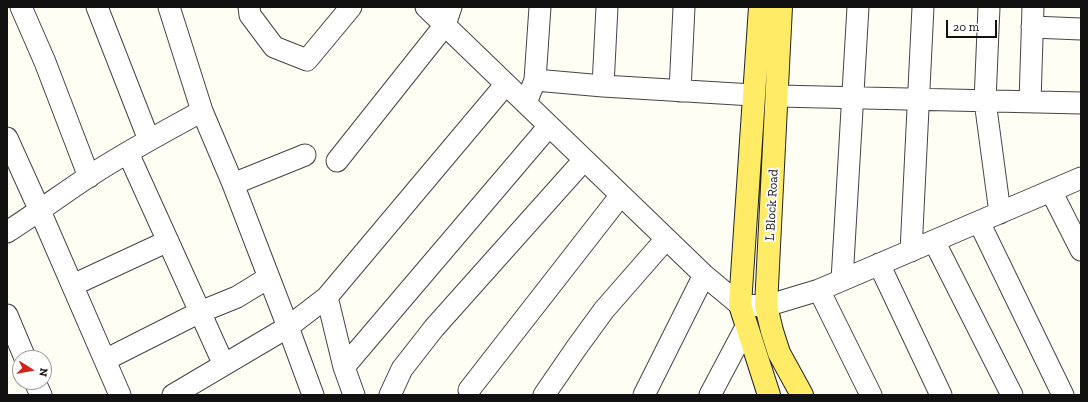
<!DOCTYPE html>
<style>
body{margin:0}
#map{position:relative;width:1088px;height:402px;overflow:hidden;background:#fffef5;font-family:"Zilla Slab",serif}
canvas{display:block}
.frame{position:absolute;inset:0;border:8px solid #111;pointer-events:none}
.north{position:absolute;left:12px;top:350px;width:40px;height:40px;box-sizing:border-box;background:#fff;border:1px solid #a0a0a0;border-radius:50%;rotate:101deg;font-size:11px;font-weight:700;line-height:16px;text-align:center;color:#111}
.north::after{content:'';display:block;margin:auto;width:14px;height:18px;background:#d0251a;clip-path:polygon(50% 0,100% 100%,50% 72%,0 100%)}
.scale{position:absolute;left:946px;top:20px;width:51px;height:18px;box-sizing:border-box;border:2px solid #111;border-top:0;padding-left:5px;font-size:12px;line-height:14px;white-space:nowrap;color:#111;-webkit-text-stroke:3px #fff;paint-order:stroke}
</style>
<div id="map">
<canvas width="1088" height="402"></canvas>
<div class="frame"></div>
<div class="north">N</div>
<div class="scale">20 m</div>
</div>
<script>
const g = document.querySelector('canvas').getContext('2d');
g.lineJoin = 'round';
function stroke(path, color, width, dash) { g.strokeStyle = color; g.lineWidth = width; g.lineCap = dash ? 'butt' : 'round'; g.setLineDash(dash || []); g.stroke(path); }
function label(font, color, halo, rows, align = 'center') {
  g.font = font + ' "Zilla Slab",serif'; g.lineWidth = 4; g.setLineDash([]); g.textBaseline = 'middle'; g.strokeStyle = halo; g.fillStyle = color; for (const [text, x, y, turn = 0] of rows) {
    g.save(); g.translate(x, y); g.rotate((+turn || 0) * Math.PI / 180); g.textAlign = isNaN(turn) ? turn : align; if (halo) g.strokeText(text, 0, 0); g.fillText(text, 0, 0); g.restore();
  }
}
const minor = new Path2D(`
 M21,7L45,62L89,177
 M97,7L149,140
 M169,7L202,111L233,184L288,327L173,395
 M249,7L250,15L274,47L307,60L351,7
 M426,7L704,275L740,305L766,306L819,290L1081,178
 M607,7L603,86L753,95
 M989,7L985,101L1000,213
 M1032,27L1081,29
 M535,80L603,86
 M680,91L684,7
 M778,96L1081,103
 M1030,102L1033,7
 M526,103L535,80L540,7
 M7,138L40,211L120,395
 M128,153L224,365
 M337,161L445,25L451,7
 M233,184L305,155
 M1051,191L1081,250
 M979,222L1063,395
 M7,232C35,214 61,195 88,177C124,153 164,132 202,111
 M934,241L1012,395
 M911,251L923,7
 M879,264L941,395
 M842,280L858,7
 M73,285L168,241
 M819,290L871,395
 M327,297L344,367L354,395
 M7,315L25,358
 M105,360L200,312L237,297L268,278
 M344,367L549,126
 M35,382L41,395
 M469,390L621,195
 M313,395L288,327L327,297L506,84
 M390,395L402,369L434,328L584,160
 M544,395L577,347L604,310L666,239
 M644,395L704,275
 M710,395L746,327`);
const major = new Path2D(`
 M760,7L740,305L769,395
 M781,7L766,306L772,331L779,353L802,395`);
const streetNames = [
 ["L Block Road",772,205,-87]
];
stroke(minor, '#444', 23);
stroke(major, '#222', 24);
stroke(minor, '#fff', 21);
stroke(major, '#ffeb65', 22);
label('13px', '#111', '#fff', streetNames);
</script>
